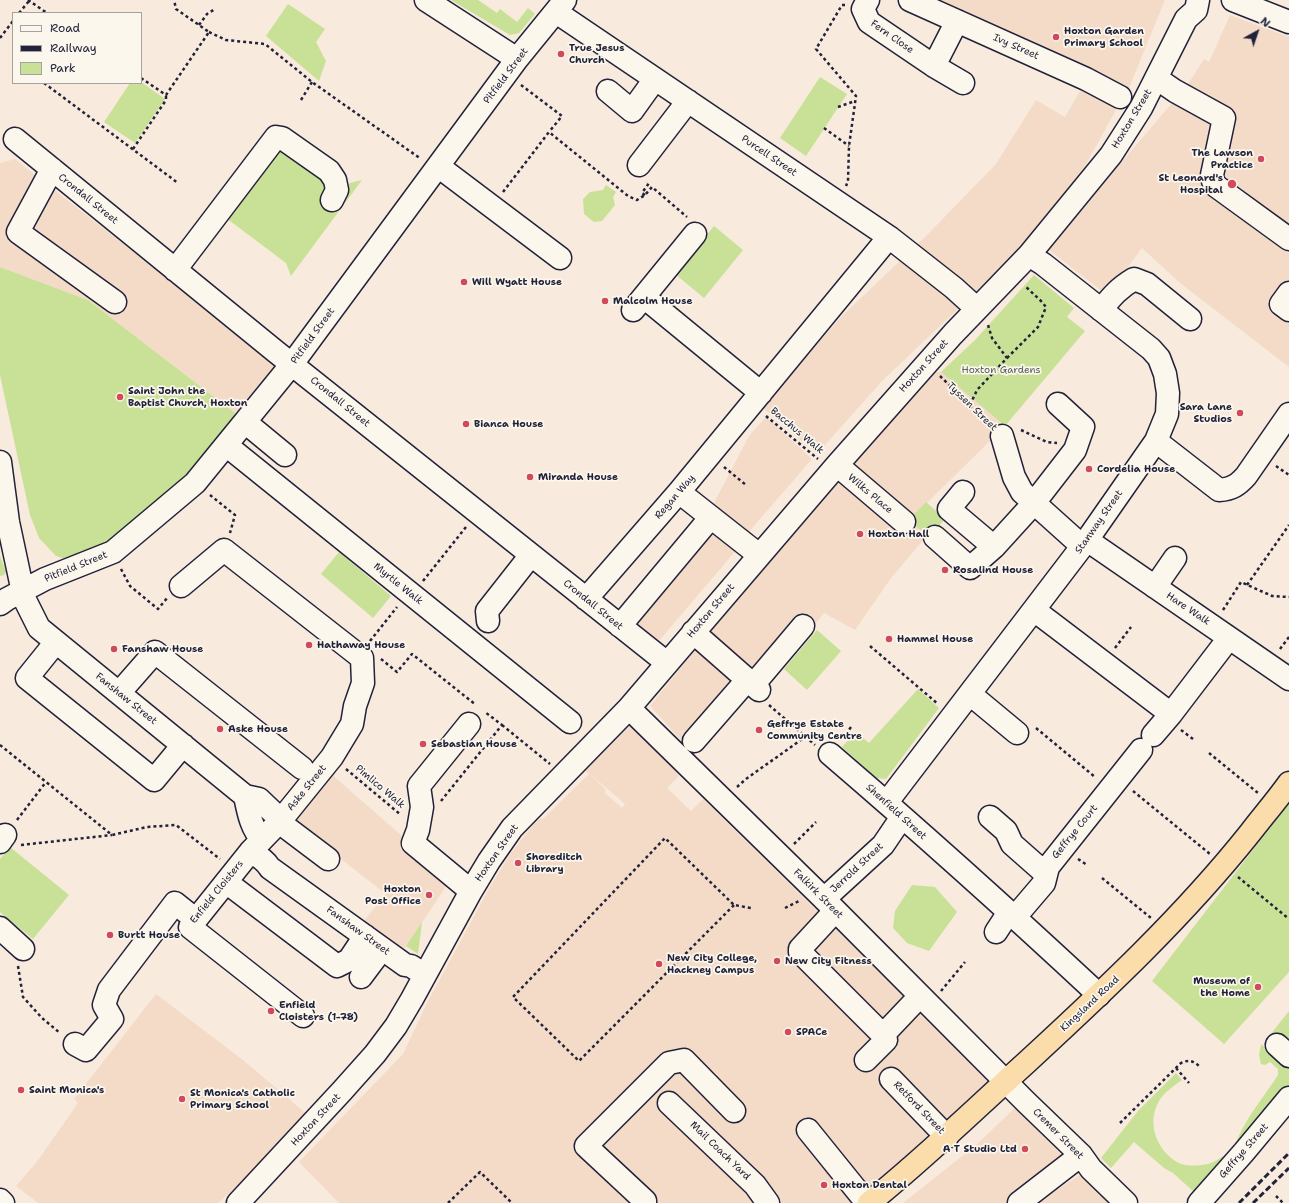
<!DOCTYPE html>
<style>
body{margin:0}
#map{position:relative;width:1289px;height:1203px;overflow:hidden;background:#f8eadc;font-family:"Shantell Sans",sans-serif}
canvas{display:block}
.legend{position:absolute;left:12px;top:12px;width:130px;height:72px;box-sizing:border-box;background:#fbf7ec;border:1px solid #a4a2a5;margin:0;padding:5px 7px;list-style:none;font-size:12px;color:#22223b}
.legend li{display:flex;align-items:center;gap:8px;height:20px}
.legend b{width:20px;border:1px solid #a4a2a5}
.north{position:absolute;left:1237px;top:12px;width:40px;height:40px;-webkit-text-stroke:3px #fbf7ec;paint-order:stroke;rotate:40deg;font-size:11px;font-weight:700;line-height:16px;text-align:center;color:#22223b}
.north::after{content:'';display:block;margin:auto;width:14px;height:18px;background:#22223b;clip-path:polygon(50% 0,100% 100%,50% 72%,0 100%)}
</style>
<div id="map">
<canvas width="1289" height="1203"></canvas>
<ul class="legend">
<li><b style="height:5px;background:#fbf7ec"></b>Road</li>
<li><b style="height:5px;background:#22223b"></b>Railway</li>
<li><b style="height:11px;background:#c8e197"></b>Park</li>
</ul>
<div class="north">N</div>
</div>
<script>
const g = document.querySelector('canvas').getContext('2d');
g.lineJoin = 'round';
function paint(path, color) { g.fillStyle = color; g.fill(path, 'evenodd'); }
function stroke(path, color, width, dash) { g.strokeStyle = color; g.lineWidth = width; g.lineCap = dash ? 'butt' : 'round'; g.setLineDash(dash || []); g.stroke(path); }
function label(font, color, halo, rows, align = 'center') {
  g.font = font + ' "Shantell Sans",sans-serif'; g.lineWidth = 3.5; g.setLineDash([]); g.textBaseline = 'middle'; g.strokeStyle = halo; g.fillStyle = color; for (const [text, x, y, turn = 0] of rows) {
    g.save(); g.translate(x, y); g.rotate((+turn || 0) * Math.PI / 180); g.textAlign = isNaN(turn) ? turn : align; if (halo) g.strokeText(text, 0, 0); g.fillText(text, 0, 0); g.restore();
  }
}
const built = new Path2D(`
 M932,0H1165L1126,95Z
 M1230,15L1289,37V367L1180,283L1142,248L1107,295L1049,250L1132,150L1188,84L1204,59L1209,62Z
 M1084,84L1121,101L1086,164L1039,232L882,381L817,454L763,408L839,319L926,236L996,164L1036,100L1065,117Z
 M15,159L276,364L235,413L88,300L0,267V163Z
 M936,372H941L1005,426L927,503L943,517L891,578L855,630L824,613L755,699L746,690L690,750L650,706L779,546Z
 M766,417L812,459L753,527L738,548L658,642L630,619L704,522L749,436Z
 M631,722L664,753L679,776L667,788L691,811L703,799L931,1023L993,1079L897,1170L853,1203H339L299,1162L403,1054L427,1003L491,885L511,853L534,824L541,818L543,819L589,774L585,770ZM590,774L625,804L622,808L604,792L606,790Z
 M330,773L451,879L403,951L363,922L386,894L292,821Z
 M156,994L243,1060L309,1116L268,1158L218,1203H38L16,1186L36,1163L78,1103L74,1099Z
 M1019,1104L1070,1156L1019,1203H903L976,1145Z
 M1083,1173L1116,1203H1036Z`);
const green = new Path2D(`
 M451,0H478L497,13L500,9L517,22L528,8L535,14L519,33L510,35Z
 M288,4L325,29L316,42L326,61L319,81L266,36Z
 M820,77L847,94L806,156L780,138Z
 M141,82L165,99L135,143L104,122L130,83Z
 M277,147L325,174L334,205L350,183L362,180L291,276L286,263L226,218Z
 M606,185L616,192L613,197L615,205L602,221L594,222L584,214L583,199L590,192L603,190Z
 M714,226L743,250L704,298L675,274Z
 M0,267L88,300L235,413L233,422L166,501L112,547L68,560L56,556L39,538L30,515L0,375Z
 M1034,275L1074,308L1067,317L1085,331L1005,426L941,372L975,340Z
 M926,502L945,519L929,537L909,520Z
 M339,552L391,596L373,618L321,574Z
 M0,556L6,572L4,575L0,576Z
 M817,630L841,651L807,690L784,669Z
 M918,689L939,708L886,779L877,778L842,747L856,732L869,743Z
 M1289,803V972L1224,1044L1152,981Z
 M10,847L69,895L33,939L0,912V859Z
 M912,885L935,887L957,912L929,951L907,943L893,928L895,911Z
 M422,922L418,954L406,946Z
 M1289,1011V1049L1270,1035Z
 M1261,1044L1289,1067V1087L1232,1156C1238,1127 1262,1100 1278,1075V1069L1270,1062L1265,1065L1261,1064L1259,1055Z
 M1176,1073L1182,1080C1174,1086 1164,1092 1159,1101C1146,1123 1157,1152 1179,1163C1185,1166 1194,1166 1201,1165C1208,1165 1217,1161 1223,1156L1225,1159L1195,1193L1173,1173L1164,1168L1134,1142L1111,1168L1101,1158L1138,1111Z`);
const path = new Path2D(`
 M28,0L47,13
 M845,5H842L816,49L856,96L849,146L848,181L846,186
 M19,13L29,1
 M199,25L207,14L215,9
 M209,32L226,40L265,44L312,82L421,159
 M0,38L13,21
 M141,78L166,95L209,32L176,9L174,0
 M44,83L178,183
 M521,85L562,116L549,132
 M301,100L312,82
 M838,107L855,101
 M824,128L849,146
 M133,149L166,100V95
 M503,192L549,132L628,196L637,200L645,195L652,187L687,217
 M645,195L642,193L649,183L647,182
 M1007,358L1038,327L1046,307L1041,301L1025,286
 M940,376L988,423
 M970,405L977,390L1007,358L992,338L988,325
 M766,416L818,459
 M1021,430L1047,442L1057,443
 M1276,466L1289,475
 M724,467L746,485
 M210,495L235,515L230,533
 M121,569L130,586L158,609L168,597
 M423,581L466,527
 M1247,585L1289,525
 M1223,610L1241,582L1272,596L1289,597
 M370,641L397,607
 M870,646L938,704
 M1115,648L1131,627
 M1280,649L1289,637
 M381,659L397,672L412,654L476,705
 M769,705L815,745
 M502,725L550,764
 M1036,728L1095,777
 M1181,730L1193,739
 M842,739L851,727
 M0,745L112,835L147,827L176,825L220,859
 M1209,753L1258,793
 M346,769L401,815
 M737,787L746,779L805,737
 M1133,791L1210,854
 M441,801L502,725L485,712
 M17,820L46,782
 M794,844L816,822
 M21,845L112,835
 M1078,859L1087,865
 M1238,877L1289,919
 M1102,878L1151,918
 M734,905L579,1061L513,997L665,838L734,905L751,908
 M785,908L799,901
 M18,966L23,997L42,1018L60,1033
 M941,991L965,962
 M1176,1068L1189,1083
 M1120,1123L1181,1063C1189,1059 1194,1061 1200,1067
 M1276,1196L1283,1203
 M448,1203L480,1172L512,1203`);
const minor = new Path2D(`
 M426,0L517,59
 M868,0L863,9L869,22L934,66L963,83
 M910,0L1086,79L1120,97
 M1233,0L1289,22
 M556,12L889,237L954,288L976,308
 M934,66L957,21
 M1156,78L1175,91L1224,118L1212,175L1213,181L1216,186L1289,239
 M608,91L632,111L655,79
 M15,139L275,351L667,663
 M639,165L688,101
 M438,166L560,258
 M52,169L18,232L115,302
 M175,270L276,137L282,138L329,171L335,180L337,190L332,200
 M1289,293L1281,304L1289,310
 M644,297L761,393
 M633,310L695,234
 M1101,310C1112,296 1119,288 1134,279L1147,284L1190,319
 M245,422L285,455
 M1002,436L1014,477L1022,492L1082,546
 M1156,441L1219,490C1232,489 1238,485 1246,476L1289,414
 M226,445L570,722
 M0,462L8,522L21,583L25,600L39,628L245,796L259,799L281,820
 M837,465L904,522
 M679,492L759,555
 M963,492L949,509L994,547
 M935,537L970,568L994,547L1034,503L1075,450L1083,427L1058,404
 M1087,540L1289,679
 M181,586L224,550L362,658L363,683L355,706L352,724L332,757L281,820L250,852L190,927L303,1016
 M1155,587L1175,558
 M586,599L679,492L889,237
 M0,604L7,599L45,579L113,552L195,483L292,364L517,59L565,0
 M1034,610L1171,714
 M488,621L487,611L531,555
 M620,626L711,517
 M693,632L759,690
 M56,642L27,678L154,780L183,745
 M754,684L803,626
 M119,693L155,652L302,768
 M970,694L1017,733
 M629,708L824,899L1026,1102L1081,1155L1091,1169L1126,1203
 M469,724L419,786L422,807L418,830L413,843L471,891
 M1153,735L1171,714L1229,638
 M694,741L748,679
 M830,754C921,832 1011,913 1099,995
 M245,796C248,810 251,829 262,839
 M887,802L1087,540L1156,441L1167,414L1168,393L1165,374L1159,358L1151,349L1043,264L1029,255
 M990,817L1006,831L1012,844L1046,874
 M279,822L328,859
 M0,842L5,835
 M250,852C259,856 265,860 270,868L405,965L411,966L425,975
 M226,882L337,966L349,960L365,936
 M824,899L883,845L902,817
 M835,911L800,949V952L883,1035L920,996
 M1015,917L1044,883L1048,867L1141,750
 M0,928L23,949
 M996,932L1009,912
 M361,977L382,949
 M75,1044L86,1050L112,1019L104,1005L109,990L175,903L195,919
 M1277,1045L1289,1056
 M866,1060L886,1040L883,1035
 M891,1079L947,1137
 M669,1103L755,1185L768,1203
 M808,1130L867,1203
 M0,1200L3,1203
 M238,1203L342,1091L375,1054L396,1026L412,999L471,891L489,861L512,828L629,708L837,465L953,334L1029,255L1111,155L1141,108L1186,19L1196,10L1198,0
 M645,1203V1201L586,1146L669,1063L684,1060L734,1111
 M1019,1203L1081,1155
 M1199,1203L1244,1152L1289,1098`);
const highway = new Path2D(`
 M869,1203C924,1159 974,1110 1027,1062C1105,990 1183,917 1250,833C1263,816 1277,800 1289,783`);
const rail = new Path2D(`
 M1239,1203L1289,1153
 M1253,1203L1289,1168`);
const markers = [
 [1056,37,4,"#d1495b"],
 [561,54,4,"#d1495b"],
 [1261,159,4,"#d1495b"],
 [1232,184,5,"#d1495b"],
 [464,282,4,"#d1495b"],
 [605,301,4,"#d1495b"],
 [120,397,4,"#d1495b"],
 [1240,413,4,"#d1495b"],
 [466,424,4,"#d1495b"],
 [1089,469,4,"#d1495b"],
 [530,477,4,"#d1495b"],
 [860,534,4,"#d1495b"],
 [945,570,4,"#d1495b"],
 [889,639,4,"#d1495b"],
 [309,645,4,"#d1495b"],
 [114,649,4,"#d1495b"],
 [220,729,4,"#d1495b"],
 [759,730,4,"#d1495b"],
 [423,744,4,"#d1495b"],
 [518,863,4,"#d1495b"],
 [429,895,4,"#d1495b"],
 [110,935,4,"#d1495b"],
 [777,961,4,"#d1495b"],
 [659,964,4,"#d1495b"],
 [1258,987,4,"#d1495b"],
 [271,1011,4,"#d1495b"],
 [788,1032,4,"#d1495b"],
 [21,1090,4,"#d1495b"],
 [182,1099,4,"#d1495b"],
 [1025,1149,4,"#d1495b"],
 [824,1185,4,"#d1495b"]
];
const poiNames = [
 ["Hoxton Garden",1064,31],
 ["Primary School",1064,43],
 ["True Jesus",569,48],
 ["Church",569,60],
 ["The Lawson",1253,153,"right"],
 ["Practice",1253,165,"right"],
 ["St Leonard's",1223,178,"right"],
 ["Hospital",1223,190,"right"],
 ["Will Wyatt House",472,282],
 ["Malcolm House",613,301],
 ["Saint John the",128,391],
 ["Baptist Church, Hoxton",128,403],
 ["Sara Lane",1232,407,"right"],
 ["Studios",1232,419,"right"],
 ["Bianca House",474,424],
 ["Cordelia House",1097,469],
 ["Miranda House",538,477],
 ["Hoxton Hall",868,534],
 ["Rosalind House",953,570],
 ["Hammel House",897,639],
 ["Hathaway House",317,645],
 ["Fanshaw House",122,649],
 ["Geffrye Estate",767,724],
 ["Community Centre",767,736],
 ["Aske House",228,729],
 ["Sebastian House",431,744],
 ["Shoreditch",526,857],
 ["Library",526,869],
 ["Hoxton",421,889,"right"],
 ["Post Office",421,901,"right"],
 ["Burtt House",118,935],
 ["New City College,",667,958],
 ["Hackney Campus",667,970],
 ["New City Fitness",785,961],
 ["Museum of",1250,981,"right"],
 ["the Home",1250,993,"right"],
 ["Enfield",279,1005],
 ["Cloisters (1-78)",279,1017],
 ["SPACe",796,1032],
 ["Saint Monica's",29,1090],
 ["St Monica's Catholic",190,1093],
 ["Primary School",190,1105],
 ["A T Studio Ltd",1017,1149,"right"],
 ["Hoxton Dental",832,1185]
];
const streetNames = [
 ["Fern Close",892,37,35],
 ["Ivy Street",1016,47,24],
 ["Pitfield Street",506,76,-53],
 ["Hoxton Street",1132,119,-59],
 ["Purcell Street",769,156,34],
 ["Crondall Street",88,199,39],
 ["Pitfield Street",313,336,-54],
 ["Hoxton Street",924,366,-48],
 ["Crondall Street",340,402,39],
 ["Tyssen Street",972,407,44],
 ["Bacchus Walk",797,431,40],
 ["Wilks Place",870,494,40],
 ["Regan Way",675,497,-49],
 ["Stanway Street",1099,522,-55],
 ["Pitfield Street",76,567,-22],
 ["Myrtle Walk",398,584,39],
 ["Crondall Street",593,605,39],
 ["Hare Walk",1188,609,34],
 ["Hoxton Street",711,611,-50],
 ["Fanshaw Street",126,699,39],
 ["Pimlico Walk",380,787,40],
 ["Aske Street",307,788,-51],
 ["Shenfield Street",896,812,42],
 ["Geffrye Court",1075,832,-51],
 ["Hoxton Street",497,853,-55],
 ["Jerrold Street",857,868,-43],
 ["Enfield Cloisters",217,892,-51],
 ["Falkirk Street",818,894,45],
 ["Fanshaw Street",358,931,36],
 ["Kingsland Road",1090,1004,-43],
 ["Retford Street",919,1108,46],
 ["Hoxton Street",316,1120,-47],
 ["Cremer Street",1058,1134,45],
 ["Mail Coach Yard",720,1151,44],
 ["Geffrye Street",1244,1151,-49]
];
const parkNames = [
 ["Hoxton Gardens",1001,370]
];
paint(built, '#f4dbc8');
paint(green, '#c8e197');
stroke(minor, '#22223b', 25);
stroke(highway, '#22223b', 25);
stroke(path, '#22223b', 2.5, [3, 3]);
stroke(minor, '#fbf7ec', 22);
stroke(highway, '#faddab', 22);
stroke(rail, '#22223b', 3, [6, 3]);
for (const [x, y, r, color] of markers) { const dot = new Path2D(); dot.arc(x, y, r, 0, 2 * Math.PI); g.fillStyle = color; g.fill(dot); stroke(dot, '#fbf7ec', 1.5); }
label('bold 10px', '#22223b', '#fbf7ec', poiNames, 'left');
label('10px', '#22223b', '#fbf7ec', streetNames);
label('10px', '#545b57', '#fbf7ec', parkNames);
</script>
